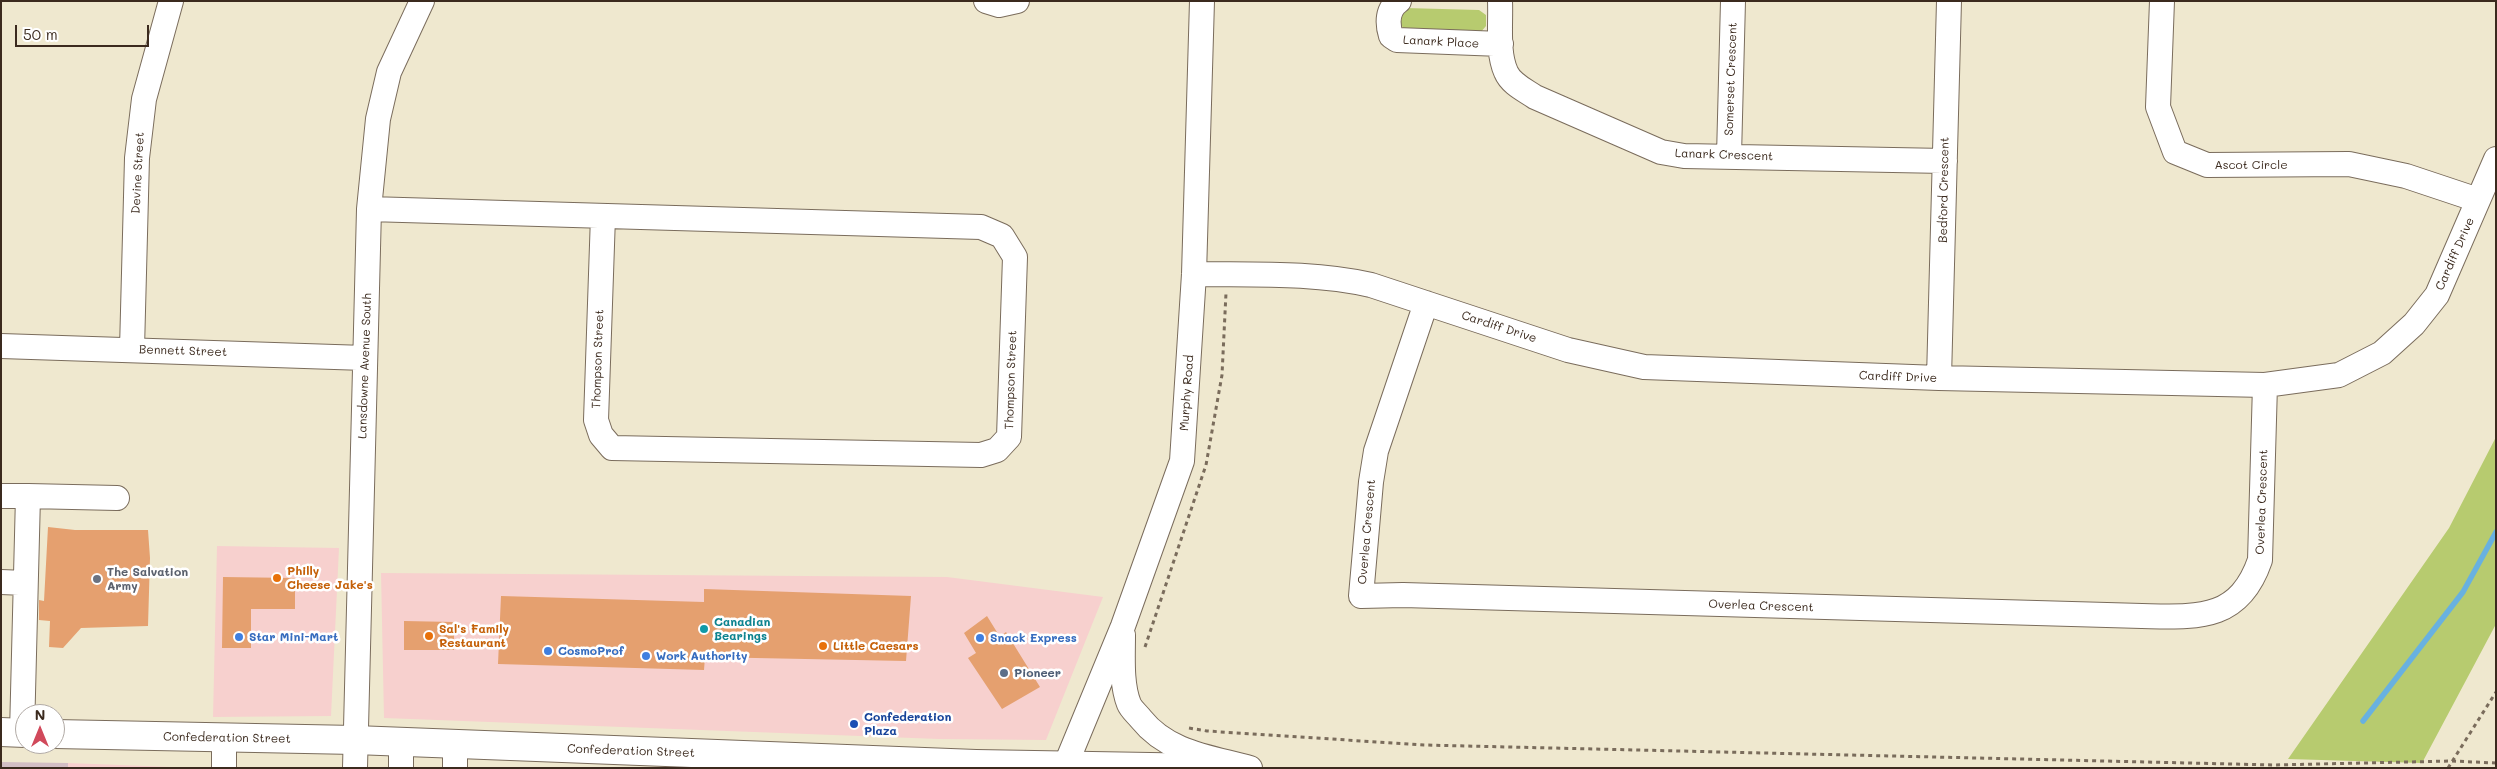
<!DOCTYPE html>
<style>
body{margin:0}
#map{position:relative;width:2497px;height:769px;overflow:hidden;background:#efe8cf;font-family:Mali,sans-serif}
canvas{display:block}
.frame{position:absolute;inset:0;border:2px solid #3b2a1e;pointer-events:none}
.north{position:absolute;left:15px;top:704px;width:50px;height:50px;box-sizing:border-box;background:#fff;border:1px solid #b1aaa5;border-radius:50%;rotate:0deg;font-size:14px;font-weight:700;line-height:20px;text-align:center;color:#3b2a1e}
.north::after{content:'';display:block;margin:auto;width:18px;height:22px;background:#d1495b;clip-path:polygon(50% 0,100% 100%,50% 72%,0 100%)}
.scale{position:absolute;left:15px;top:25px;width:134px;height:22px;box-sizing:border-box;border:2px solid #3b2a1e;border-top:0;padding-left:6px;font-size:15px;line-height:18px;white-space:nowrap;color:#3b2a1e;-webkit-text-stroke:4px #fff;paint-order:stroke}
</style>
<div id="map">
<canvas width="2497" height="769"></canvas>
<div class="frame"></div>
<div class="north">N</div>
<div class="scale">50 m</div>
</div>
<script>
const g = document.querySelector('canvas').getContext('2d');
g.lineJoin = 'round';
function paint(path, color) { g.fillStyle = color; g.fill(path, 'evenodd'); }
function stroke(path, color, width, dash) { g.strokeStyle = color; g.lineWidth = width; g.lineCap = dash ? 'butt' : 'round'; g.setLineDash(dash || []); g.stroke(path); }
function label(font, color, halo, rows, align = 'center') {
  g.font = font + ' Mali,sans-serif'; g.lineWidth = 5; g.setLineDash([]); g.textBaseline = 'middle'; g.strokeStyle = halo; g.fillStyle = color; for (const [text, x, y, turn = 0] of rows) {
    g.save(); g.translate(x, y); g.rotate((+turn || 0) * Math.PI / 180); g.textAlign = isNaN(turn) ? turn : align; if (halo) g.strokeText(text, 0, 0); g.fillText(text, 0, 0); g.restore();
  }
}
const built = new Path2D(`
 M217,546L339,548L331,716L213,717Z
 M381,573L947,577L1103,597L1046,740L939,739L384,718Z
 M68,763L198,768H68Z`);
const industrial = new Path2D(`
 M1,762L68,763V768H1Z`);
const green = new Path2D(`
 M1405,8L1479,10L1486,15V26L1480,33L1404,30L1399,20Z
 M2496,437V624L2422,763L2288,759L2449,528Z`);
const stream = new Path2D(`
 M2363,721L2463,592L2496,532`);
const building = new Path2D(`
 M48,527L75,530H148L150,558L148,626L81,628L63,648L49,647L50,621L39,620V600L44,601Z
 M223,577L295,578V609H251V648H222Z
 M704,589L911,596L906,661L705,657L704,670L498,664L501,596L704,602Z
 M987,616L1000,637L1006,632L1040,687L1002,709L968,658L976,653L964,633Z
 M404,621L454,622V650H404Z`);
const path = new Path2D(`
 M1145,647L1206,465L1222,375L1226,293
 M1189,728L1207,731L1424,745L2274,765L2452,761L2496,763
 M2448,768L2496,692`);
const minor = new Path2D(`
 M986,1L999,5L1017,1
 M1399,1C1387,9 1387,23 1391,36L1397,40L1501,44
 M1500,1C1501,23 1497,52 1506,72C1511,84 1525,90 1535,97L1661,152L1684,156L1945,161
 M2162,1L2158,107L2175,152L2207,165L2349,164L2406,176L2478,200
 M1729,156L1733,1
 M369,209L981,227L1002,236L1015,257L1009,437L997,450L981,455L612,448L601,435L596,420L603,216
 M1194,274C1254,275 1313,272 1371,285L1568,350L1644,367L1939,378L2265,385L2339,375L2382,353L2414,324L2437,295L2496,159
 M1426,303L1376,451L1371,482L1361,596L1403,595L2142,616C2198,617 2239,621 2260,560L2265,385
 M1,346L365,358
 M132,349L137,158L144,99L171,1
 M1939,378L1949,1
 M1,496H28L22,733
 M28,496L117,498
 M1,582L25,583
 M1123,635C1123,657 1121,684 1129,704C1131,709 1137,714 1141,719C1168,753 1210,757 1250,768
 M1066,764L1123,626L1182,461L1194,274L1202,1
 M224,768V738
 M355,768L369,209L378,119L389,72L422,1
 M401,768V742
 M455,768V744`);
const major = new Path2D(`
 M1,732L25,733
 M55,734L355,740L976,764L1208,768`);
const markers = [
 [277,578,5,"#e8710a"],
 [97,579,5,"#6b7280"],
 [704,629,5,"#0f9aa8"],
 [429,636,5,"#e8710a"],
 [239,637,5,"#3f7fe0"],
 [980,638,5,"#3f7fe0"],
 [823,646,5,"#e8710a"],
 [548,651,5,"#3f7fe0"],
 [646,656,5,"#3f7fe0"],
 [1004,673,5,"#5c6f8a"],
 [854,724,5,"#1a4fb4"]
];
const streetNames = [
 ["Lanark Place",1441,42,3],
 ["Somerset Crescent",1731,79,-88],
 ["Lanark Crescent",1724,155,2],
 ["Ascot Circle",2251,165],
 ["Devine Street",138,173,-87],
 ["Bedford Crescent",1944,190,-89],
 ["Cardiff Drive",2455,254,-66],
 ["Cardiff Drive",1499,327,18],
 ["Bennett Street",183,351,2],
 ["Thompson Street",598,359,-88],
 ["Lansdowne Avenue South",365,366,-88],
 ["Cardiff Drive",1898,377,2],
 ["Thompson Street",1011,380,-88],
 ["Murphy Road",1187,393,-86],
 ["Overlea Crescent",2262,502,-88],
 ["Overlea Crescent",1367,532,-85],
 ["Overlea Crescent",1761,606,2],
 ["Confederation Street",227,738,1],
 ["Confederation Street",631,751,2]
];
const foodNames = [
 ["Philly",287,571],
 ["Cheese Jake's",287,585],
 ["Sal's Family",439,629],
 ["Restaurant",439,643],
 ["Little Caesars",833,646]
];
const worshipNames = [
 ["The Salvation",107,572],
 ["Army",107,586]
];
const cultureNames = [
 ["Canadian",714,622],
 ["Bearings",714,636]
];
const shopNames = [
 ["Star Mini-Mart",249,637],
 ["Snack Express",990,638],
 ["CosmoProf",558,651],
 ["Work Authority",656,656]
];
const serviceNames = [
 ["Pioneer",1014,673]
];
const transitNames = [
 ["Confederation",864,717],
 ["Plaza",864,731]
];
paint(built, '#f7d0ce');
paint(industrial, '#d2bec4');
paint(green, '#b7cb6f');
stroke(stream, '#68b1e0', 5.5);
paint(building, '#e5a06f');
stroke(minor, '#7a6c5c', 26);
stroke(major, '#7a6c5c', 30);
stroke(path, '#7a6c5c', 3, [4, 4]);
stroke(minor, '#fff', 24);
stroke(major, '#fff', 28);
for (const [x, y, r, color] of markers) { const dot = new Path2D(); dot.arc(x, y, r, 0, 2 * Math.PI); g.fillStyle = color; g.fill(dot); stroke(dot, '#fff', 2); }
label('12px', '#3b2a1e', '#fff', streetNames);
label('bold 12px', '#c56008', '#fff', foodNames, 'left');
label('bold 12px', '#5b616d', '#fff', worshipNames, 'left');
label('bold 12px', '#0d838f', '#fff', cultureNames, 'left');
label('bold 12px', '#366cbe', '#fff', shopNames, 'left');
label('bold 12px', '#4e5e75', '#fff', serviceNames, 'left');
label('bold 12px', '#164399', '#fff', transitNames, 'left');
</script>
